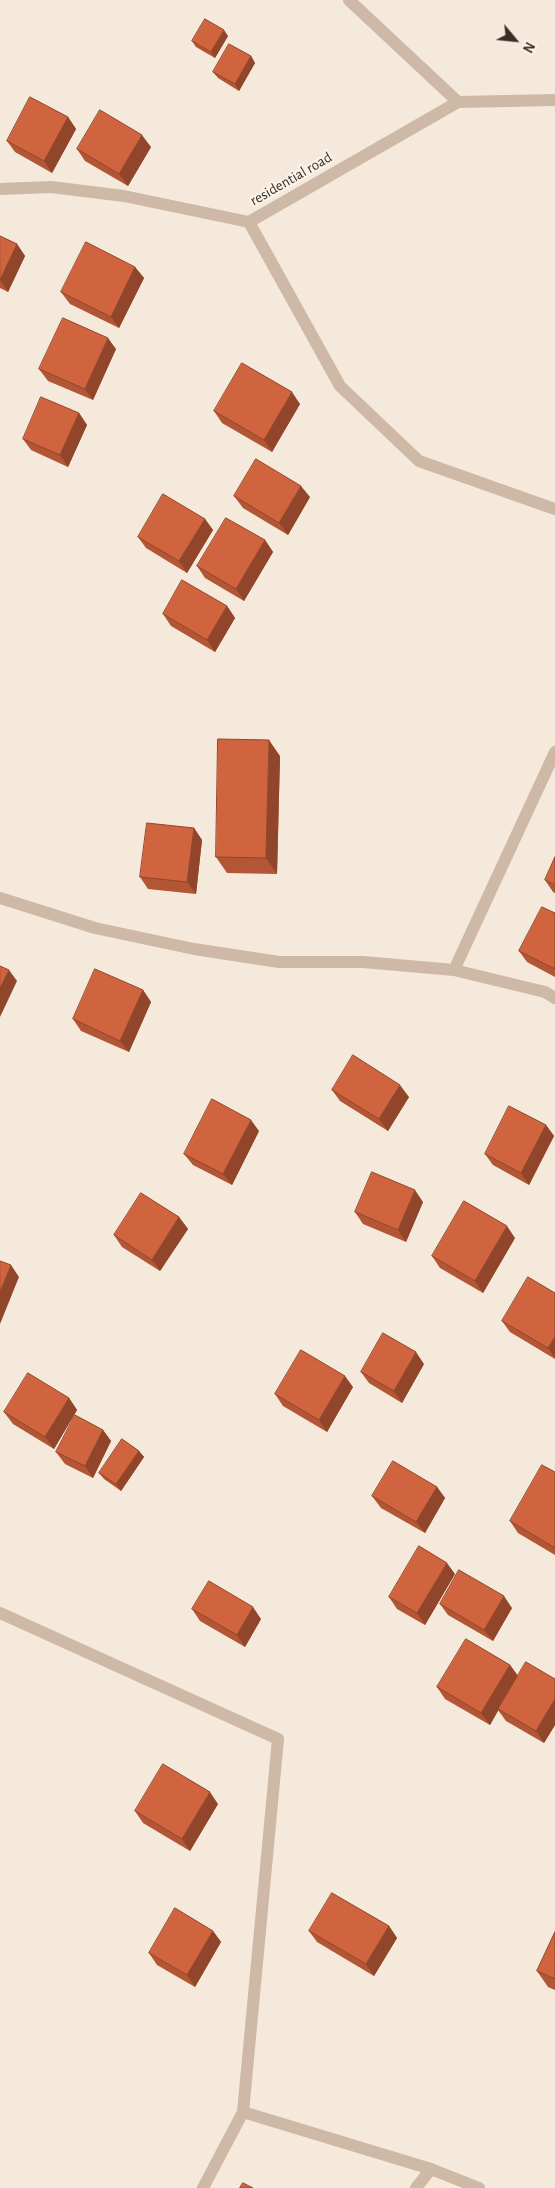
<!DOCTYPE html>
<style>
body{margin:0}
#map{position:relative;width:555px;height:2188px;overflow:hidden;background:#f4e9db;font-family:"Alegreya Sans",sans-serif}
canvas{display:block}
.north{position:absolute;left:490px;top:15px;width:50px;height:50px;-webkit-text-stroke:4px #fbf3e8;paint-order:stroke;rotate:118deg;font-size:14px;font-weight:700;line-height:20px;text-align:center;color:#392d27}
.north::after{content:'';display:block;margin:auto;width:18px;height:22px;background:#392d27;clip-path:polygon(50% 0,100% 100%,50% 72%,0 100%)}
</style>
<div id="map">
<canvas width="555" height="2188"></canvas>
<div class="north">N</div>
</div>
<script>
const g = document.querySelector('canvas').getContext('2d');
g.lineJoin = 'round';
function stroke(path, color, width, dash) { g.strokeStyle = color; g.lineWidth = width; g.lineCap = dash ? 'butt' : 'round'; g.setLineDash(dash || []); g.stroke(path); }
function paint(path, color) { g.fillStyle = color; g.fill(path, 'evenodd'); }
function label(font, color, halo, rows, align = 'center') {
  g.font = font + ' "Alegreya Sans",sans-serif'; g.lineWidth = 4.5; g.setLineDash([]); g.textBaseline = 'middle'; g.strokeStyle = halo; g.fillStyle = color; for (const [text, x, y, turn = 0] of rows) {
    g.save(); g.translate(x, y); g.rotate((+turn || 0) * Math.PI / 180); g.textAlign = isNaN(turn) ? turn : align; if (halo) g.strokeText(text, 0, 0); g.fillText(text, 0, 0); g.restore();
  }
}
const minor = new Path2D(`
 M349,0L458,102
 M0,189L51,187L124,196L249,222L458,102L555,100
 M249,222L340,386L419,461L555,509
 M0,898L95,928L194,949L279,962H363L454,970L545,992L555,998
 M454,970L555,752
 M0,1613L278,1739L243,2112
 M431,2169L479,2188
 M203,2188L243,2112L431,2169L416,2188`);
const wall = new Path2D(`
 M228,36L215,58L196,47L192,41Z
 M251,56L255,63L239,91L218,78L213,72Z
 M68,117L76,129L52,173L15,152L7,141Z
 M151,147L128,186L85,161L77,149Z
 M0,236L17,244L25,256L8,292L0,288Z
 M135,267L144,278L119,328L70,304L61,292Z
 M116,349L93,400L48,381L39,369Z
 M300,404L272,452L222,423L214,411Z
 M79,413L87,425L68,467L31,450L23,439Z
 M234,496L310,497L288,535L243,508Z
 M205,519L213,530L187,573L146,548L138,537Z
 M265,540L273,552L244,601L205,578L197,566Z
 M227,606L235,618L215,652L171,626L163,614Z
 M280,756L277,874L227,873L216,857Z
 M194,828L202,840L196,894L148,889L140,877Z
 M545,880L555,885V893L553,892Z
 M555,913V977L527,962L519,951Z
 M143,990L151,1002L129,1052L81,1031L73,1019Z
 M332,1090L409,1097L388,1131L340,1101Z
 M546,1125L554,1136L529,1185L493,1165L485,1154Z
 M259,1131L232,1185L193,1165L184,1154Z
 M423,1202L406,1242L363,1224L355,1212Z
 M179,1217L188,1229L160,1271L122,1247L114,1235Z
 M515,1238L483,1293L440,1268L432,1256Z
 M555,1293V1359L510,1332L502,1321Z
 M424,1364L402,1403L369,1383L361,1372Z
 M353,1387L327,1432L283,1406L275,1394Z
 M69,1398L77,1410L54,1449L13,1424L4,1412Z
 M103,1430L111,1441L93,1478L65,1464L56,1452Z
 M139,1451L144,1457L121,1491L104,1479L99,1473Z
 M555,1472V1555L518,1533L510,1521Z
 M437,1487L445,1498L425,1533L381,1508L372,1496Z
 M455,1574L425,1625L397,1609L389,1597Z
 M440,1604L512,1608L493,1641L448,1615Z
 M192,1609L261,1619L245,1647L200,1621Z
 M510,1665L518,1676L555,1679V1725L544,1743L506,1721L498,1710L490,1725L445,1699L437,1687Z
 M218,1804L190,1851L143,1823L135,1811Z
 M389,1926L397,1938L374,1976L317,1942L309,1931Z
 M213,1931L221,1942L195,1987L157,1965L149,1953Z
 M555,1932V1990L548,1987L537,1971Z`);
const shadedWall = new Path2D(`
 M224,30L228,36L215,58L211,52Z
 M251,56L255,63L239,91L235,84Z
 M68,117L76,129L52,173L44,161Z
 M142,135L151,147L128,186L119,174Z
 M17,244L25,256L8,292L0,280Z
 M135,267L144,278L119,328L111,317Z
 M108,338L116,349L93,400L85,389Z
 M292,392L300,404L272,452L264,440Z
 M79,413L87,425L68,467L60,455Z
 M301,486L310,497L288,535L279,523Z
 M205,519L213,530L187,573L179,561Z
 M265,540L273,552L244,601L236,589Z
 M227,606L235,618L215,652L207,640Z
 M269,740L280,756L277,874L266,858Z
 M194,828L202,840L196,894L187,882Z
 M9,970L17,981L0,1017V988Z
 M143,990L151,1002L129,1052L120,1041Z
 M400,1085L409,1097L388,1131L379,1119Z
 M251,1120L259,1131L232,1185L223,1174Z
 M546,1125L554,1136L529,1185L521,1173Z
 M415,1190L423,1202L406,1242L398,1230Z
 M179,1217L188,1229L160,1271L152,1260Z
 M507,1226L515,1238L483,1293L475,1281Z
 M11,1265L19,1277L0,1324V1292Z
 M555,1337V1358L548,1348Z
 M416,1352L424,1364L402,1403L394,1391Z
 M345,1376L353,1387L327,1432L319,1420Z
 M69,1398L77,1410L54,1449L45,1437Z
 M103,1430L111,1441L93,1478L85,1466Z
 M139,1451L144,1457L121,1491L116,1484Z
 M437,1487L445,1498L425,1533L416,1522Z
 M447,1563L455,1574L425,1625L417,1613Z
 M504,1596L512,1608L493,1641L484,1630Z
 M253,1607L261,1619L245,1647L237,1635Z
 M510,1665L518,1676L490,1725L481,1713Z
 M555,1699V1725L544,1743L536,1731Z
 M210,1792L218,1804L190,1851L182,1839Z
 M389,1926L397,1938L374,1976L366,1964Z
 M213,1931L221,1942L195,1987L187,1975Z`);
const building = new Path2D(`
 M205,19L224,30L211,52L192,41Z
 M229,44L251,56L235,84L213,72Z
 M30,97L68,117L44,161L7,141Z
 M100,110L142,135L119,174L77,149Z
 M0,236L17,244L0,280Z
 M86,242L135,267L111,317L61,292Z
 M63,318L108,338L85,389L39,369Z
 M242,363L292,392L264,440L214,411Z
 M41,397L79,413L60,455L23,439Z
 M256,459L301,486L279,523L234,496Z
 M163,494L205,519L179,561L138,537Z
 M226,518L265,540L236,589L197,566Z
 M182,580L227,606L207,640L163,614Z
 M218,739L269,740L266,858L216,857Z
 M147,823L194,828L187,882L140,877Z
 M555,857V885L545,880Z
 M542,907L555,913V969L519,951Z
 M0,966L9,970L0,988Z
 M95,969L143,990L120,1041L73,1019Z
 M353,1055L400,1085L379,1119L332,1090Z
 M212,1099L251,1120L223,1174L184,1154Z
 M509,1106L546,1125L521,1173L485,1154Z
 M372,1172L415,1190L398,1230L355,1212Z
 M141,1193L179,1217L152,1260L114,1235Z
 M464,1201L507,1226L475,1281L432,1256Z
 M0,1261L11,1265L0,1292Z
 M528,1277L555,1293V1337L548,1348L502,1321Z
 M383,1333L416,1352L394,1391L361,1372Z
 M301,1350L345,1376L319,1420L275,1394Z
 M28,1373L69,1398L45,1437L4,1412Z
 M75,1415L103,1430L85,1466L56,1452Z
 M122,1439L139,1451L116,1484L99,1473Z
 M393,1461L437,1487L416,1522L372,1496Z
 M542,1465L555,1472V1548L510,1521Z
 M419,1546L447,1563L417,1613L389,1597Z
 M459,1570L504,1596L484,1630L440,1604Z
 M209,1581L253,1607L237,1635L192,1609Z
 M466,1639L510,1665L481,1713L437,1687Z
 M526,1662L555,1679V1699L536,1731L498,1709Z
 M163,1764L210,1792L182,1839L135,1811Z
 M332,1893L389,1926L366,1964L309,1931Z
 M175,1908L213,1931L187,1975L149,1953Z
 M555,1932V1979L537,1971Z
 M243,2183L253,2188H240Z`);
const streetNames = [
 ["residential road",291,179,-30]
];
stroke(minor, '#cdb9a6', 12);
paint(wall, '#b25635');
paint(shadedWall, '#91462b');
paint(building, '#cf643e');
stroke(building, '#91462b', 1);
label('15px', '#392d27', '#fbf3e8', streetNames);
</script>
